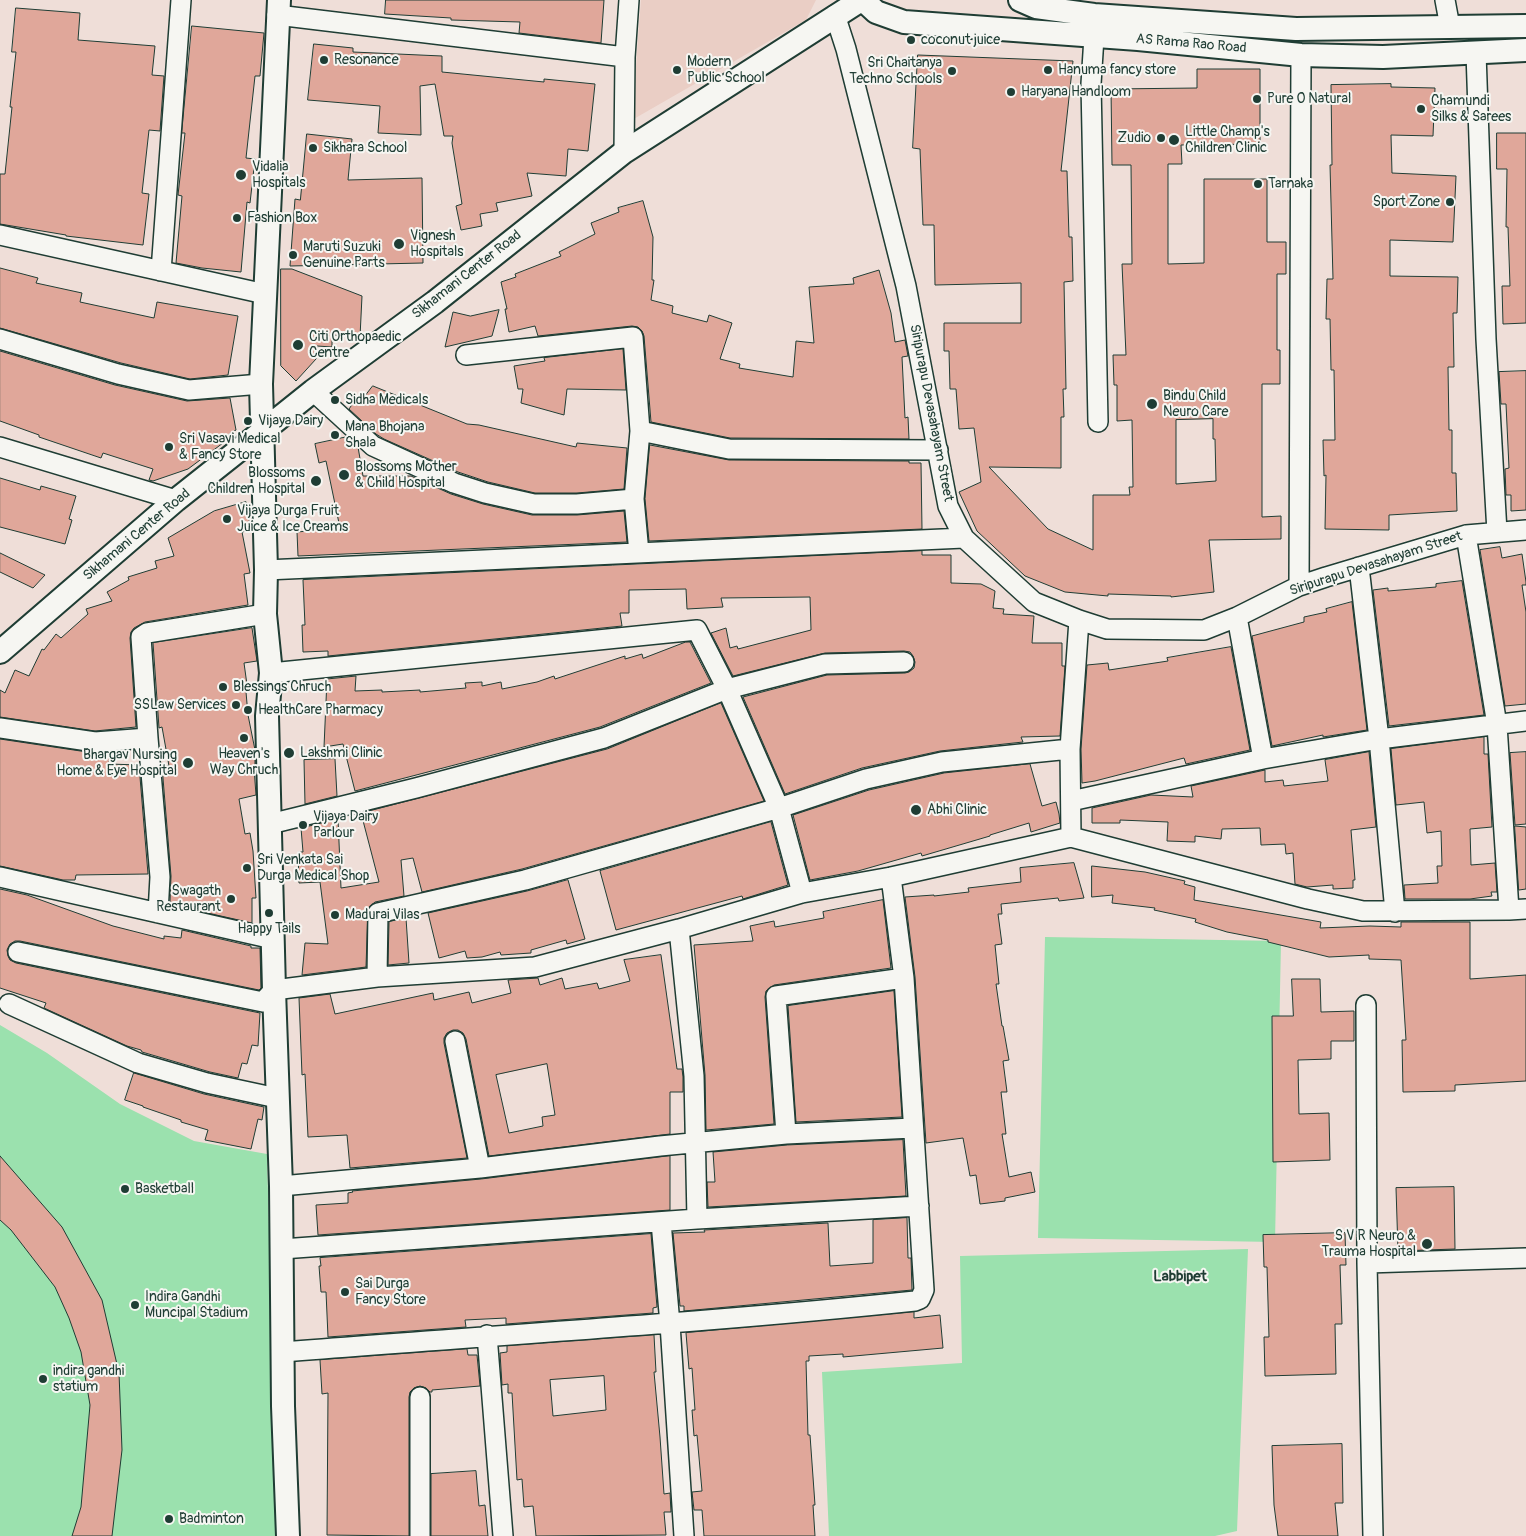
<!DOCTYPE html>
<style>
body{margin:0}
canvas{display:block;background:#efded8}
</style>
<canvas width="1526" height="1536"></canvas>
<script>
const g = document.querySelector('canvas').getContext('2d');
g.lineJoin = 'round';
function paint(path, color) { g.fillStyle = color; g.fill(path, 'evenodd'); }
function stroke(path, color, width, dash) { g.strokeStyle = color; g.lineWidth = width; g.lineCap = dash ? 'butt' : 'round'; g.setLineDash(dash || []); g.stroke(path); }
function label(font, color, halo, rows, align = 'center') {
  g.font = font + ' Pangolin,sans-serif'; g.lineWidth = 4; g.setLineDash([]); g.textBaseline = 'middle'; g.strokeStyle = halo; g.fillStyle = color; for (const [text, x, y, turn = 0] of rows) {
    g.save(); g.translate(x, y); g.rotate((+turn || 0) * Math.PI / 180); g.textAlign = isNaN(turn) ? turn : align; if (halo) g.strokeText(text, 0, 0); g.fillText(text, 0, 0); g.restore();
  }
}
const built = new Path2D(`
 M641,0H816L806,20L632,120Z`);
const green = new Path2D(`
 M1045,937L1281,941L1275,1242L1038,1238Z
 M0,1025L47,1053L120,1104L194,1141L267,1154L277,1536H0Z
 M1248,1249L1237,1531L1215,1536H829L822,1372L962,1363L960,1256Z`);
const building = new Path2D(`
 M386,0H604L601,43L519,33L520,22L451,20V18L385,14Z
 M16,8L80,13L78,40L155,46L152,75L164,76L160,131L149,130L142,193L149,194L143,245L66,236V235L0,224V174H5L12,107H10L16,52H12Z
 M192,26L264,33L260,76H255L246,158L255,159L250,203L247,202L241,272L202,268L176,263L182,196L178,195L185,133H182Z
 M314,44L353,48V52L442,56V72L544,82V79L595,84L588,151L568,149L566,176L527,173L532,196L496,203L498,211L480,214L482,226L461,230L456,206L462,204L452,143L453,136H444L435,84L420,86L421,135L378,133L380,106L308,100Z
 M918,55L1073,61L1061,171H1067L1069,237H1072L1073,281L1064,282L1066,389H1063L1064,417H1061V468L989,467L1048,529L1093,550V495H1130L1129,487H1133L1132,420L1117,421V385H1114L1113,355H1126L1122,264H1132L1131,165H1112L1111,89L1197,88V69H1260V144L1181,145L1182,164H1168V264L1204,263V179H1267V242H1286V274H1277V350H1280V384H1262V517L1281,516V539L1209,540L1214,592L1171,597V596L1108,594V596L1065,592L1025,576L977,531L959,492L981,482L974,428L959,429L956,389H950L949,351H944V323H1021V283L935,285L934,225H923L920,149L913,148ZM1213,419V439H1215L1216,481L1176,484V420Z
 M1391,84V87L1435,88L1433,136L1391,135L1392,173L1456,176L1453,242L1390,240V276L1458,277L1457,313H1453L1454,367H1448L1449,430H1452V473H1456L1457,511L1389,515V530L1325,529L1326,475L1324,476L1323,440H1335L1334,370H1331L1330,319H1326L1327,279H1333L1330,165H1332L1331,85Z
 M1497,133H1526V323L1503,324L1502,286H1510L1508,227H1506L1507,169H1497Z
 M307,134L352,139L348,180L422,178L423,263L290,266L295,199L300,200Z
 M643,201L653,237L652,280H654L651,300L673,306L672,313L707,322L709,315L732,323L720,359L740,364L739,368L793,377L796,341L814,343L809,287L854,284L853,278L879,270L891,313L895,342L905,340L908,356L902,357L905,418L908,417L909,439L730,438L651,422L644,336L642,331L638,327L632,326L538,336L535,326L509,332L505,309H507L501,282L516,277L515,274L561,256L559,252L595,234L591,223L619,212L618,208Z
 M0,268L38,278L36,283L82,293L80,302L154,318L157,302L238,316L228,375L190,379L121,363L0,328Z
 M281,269H292L362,296L360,337L332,335V347L317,346L316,359L296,381L281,366Z
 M499,310L492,336L445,347L453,312L470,316Z
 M623,349L626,390L567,389L564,415L521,403L523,389H518L514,366L545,361L544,358Z
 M0,351L115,385L187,401L230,398L236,430L226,436L223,443L188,469L153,481L149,480L153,469L103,453L101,458L39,437V435L0,421Z
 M1526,371V510L1511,511V495H1506L1505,469L1509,468L1506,404H1501L1499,372Z
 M373,386L467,424L479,425L576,447L577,443L627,448L624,489L577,493H535L488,482L458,472L384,439L376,434L349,409L358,396L362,399Z
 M347,437L358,447L363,476H411L451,494L483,504L532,515H577L624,511L627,542L298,556L297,532L340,528L326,461L319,463L315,444Z
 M650,445L729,460L909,461V463H921L922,529L649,541L645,499Z
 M0,478L40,490L41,486L76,496L69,519L72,520L65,544L0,527Z
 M246,502L251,530L242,532L250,573L244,574L248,605L145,622L134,628L131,632L130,638L136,727L95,731L0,717V690L5,693L15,670L29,676L42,649L44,650L56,634L61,638L88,614L86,609L112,601L107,592L129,580L128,577L157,568L155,561L174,556L168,538L214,511Z
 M1500,547L1502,558L1522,554L1526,582V585H1522L1526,612V704L1505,706L1480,550Z
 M922,551V555H951V583L981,584L995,591L993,608L1004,609L1003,614L1034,616L1032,643H1062V666H1065L1060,736L1021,737L1023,742L940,751L862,768L785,794L743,697L827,675L905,673L909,672L914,668L915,662L913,656L910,652L904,651L825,653L733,676L711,633L726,628L730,648L737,646L738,649L811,630L810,597L721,598L723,607L687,609L686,589L629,590V613H620L622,626L328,656V651L303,652L302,625H305L303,580Z
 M0,553L45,575L33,588L0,572Z
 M1462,581L1484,715L1389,726L1373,590L1388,588V591L1436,587V584Z
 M1352,602L1367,730L1323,737V735L1272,746L1252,636L1304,622V617L1327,612L1326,609Z
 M252,628L257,661L244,663L248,692H246L248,715L255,750V767L254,768L256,795L239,799L245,834L250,833L253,851L256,898H252V923L185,908L186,906L170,902L171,876L162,766H169L162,727L159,728L153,643Z
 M686,642H690L711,683L600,727L355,791L343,744L324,747L327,679L356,676L355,691L382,690V692L420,690V692L466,688L465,683L482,682V686L501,682L502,689L537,682L554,676L555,679L625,656V659L642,654L643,658Z
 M1231,647L1250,750L1186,764L1184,758L1095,781L1082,783L1081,749L1087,665L1108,663L1109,670L1168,661L1167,658Z
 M721,703L764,801L522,869L422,892L413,858L401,860L404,896L375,902L368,908L366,967L302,975L305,943L328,944L320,882L299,883L298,852H303L301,828L338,819L341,888L379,882L361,813L607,749Z
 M1484,737V754H1488L1492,827L1470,829L1471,865L1495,863L1497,892H1491L1492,896L1470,899H1405L1404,885L1438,883L1437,866H1442L1441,831L1427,833L1424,802L1396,805L1391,749Z
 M0,739L94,753L110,752L109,764L139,765L148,874L76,875L75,880H63L0,866Z
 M1369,752L1376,827L1351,830L1355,880H1353V888L1333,889V885L1307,887L1295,884L1293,853L1286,854L1285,844L1261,845L1260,828L1222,829L1221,839L1195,836V842L1167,841L1168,822L1120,820V823H1092V808L1151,795L1193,797L1191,786L1265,770V782L1283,780L1284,786L1328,781L1325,760Z
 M1526,752V824L1515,825L1510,753Z
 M335,759L337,796L305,804L304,760Z
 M1030,764L1042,806L1056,802L1059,814L1060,823L1031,832L1029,823L990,835V836L922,856L921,853L858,871L810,880L793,815L869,790L944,773Z
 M771,822L788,885L743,899L742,896L616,930L600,871Z
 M1515,826L1526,827V889L1519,890Z
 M1074,863L1084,898L1059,901L1058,898L1001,904L1002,914H998L1002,944L995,945L999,984H996L1002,1026H1003L1009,1060L1003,1061L1007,1092H1001L1006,1134H1002L1009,1177L1031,1172L1035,1192L1005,1198V1201L980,1204L976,1175L970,1176L963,1138L926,1143L915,977L905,897L934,895V896L969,892L968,888L1021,882L1020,868Z
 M1092,866L1145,872L1185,881L1184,884L1195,887L1194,900L1321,922L1320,928L1370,926L1401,927V922H1470V979L1526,975V1081L1455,1085V1091L1403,1092L1402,1040H1406L1401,960L1369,959V955L1329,957L1268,942V940L1227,932L1195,922L1196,919L1154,910L1155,908L1112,903L1113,895L1092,897Z
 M568,880L585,939L567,944L566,940L531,950V953L501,955L500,952L482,957L467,958L465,951L439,958L428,913L527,891Z
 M0,889L27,895L113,926L164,939V936L181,938L182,930L251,946V948H260L261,988L259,990L20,941H15L10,944L7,950L8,956L10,960L16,963L260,1013L258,1046L252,1045L247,1064L242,1063L238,1078L210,1072L142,1052L141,1050L127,1046L44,1008L46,1003L0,988Z
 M883,900L891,968L774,985L766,991L765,997L774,1124L706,1130L705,1075L694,945L753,941L750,926L774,921L775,927L824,918L823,912Z
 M406,918L409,963L388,965L389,922Z
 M661,955L677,1069H682L683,1077V1092H670V1134L489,1156L466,1039L463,1033L458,1030H453L447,1033L444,1038V1043L467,1158L350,1168L347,1135L308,1137L305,1074L302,1075L299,998L330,994L335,1014L433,993L434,1000L469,992L472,1003L511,993L508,980L538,978L540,985L562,978L565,989L597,983L599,989L630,981L624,960ZM547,1064L555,1115L542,1117L543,1126L509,1133L496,1075Z
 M1292,979H1320L1321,1012L1354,1011V1041H1331V1059L1298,1060L1299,1114L1329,1113L1330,1160L1273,1162L1272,1016H1293Z
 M894,991L902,1117L796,1122L788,1006Z
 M134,1073L204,1094L264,1107L262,1120L258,1119L251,1149L205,1140L208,1130L181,1122V1120L143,1107V1106L125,1100Z
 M903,1140L906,1196L708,1207L707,1182H715L713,1152L787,1145Z
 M0,1156L62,1227L102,1300L119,1373L122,1450L112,1536H72L81,1507L90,1405L81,1352L69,1318L55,1287L11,1230L0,1220Z
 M670,1156V1210L318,1235L316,1205L348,1203V1193L353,1192L352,1191L481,1179Z
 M1454,1187L1455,1249L1398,1251L1396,1188Z
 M907,1218L908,1258H911L912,1290L684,1311V1306H680L673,1233L705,1232L704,1230L828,1223L830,1266L873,1263V1220Z
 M1345,1233L1346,1265H1340L1342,1324H1335L1336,1374L1265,1376L1264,1337H1269L1267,1267H1264L1263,1235Z
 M651,1234L657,1307L653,1308V1313L506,1324V1318L465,1320L466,1327L328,1337L326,1292H321L319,1266H321L320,1258Z
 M914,1312V1318L940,1315L943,1348L843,1357V1354L809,1356V1361H806L808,1435H810L815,1505H813L815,1536H704L702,1510H694L692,1492L702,1491L697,1435L694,1436L692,1410H695L692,1368L689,1369L686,1333Z
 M654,1335L656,1372H654L660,1437L664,1494L670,1493L671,1512H664L666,1535L536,1536L533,1506L524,1507L522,1479L517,1480L512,1393H508V1384L502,1385L500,1353L507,1352V1346ZM604,1376L606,1410L553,1416L550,1380Z
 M467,1349L468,1355H477L480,1386L432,1390V1392H430L426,1388L420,1386L414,1388L410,1392L409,1397V1536L327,1535L328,1393L322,1394L320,1360Z
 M1342,1444L1343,1503H1335L1338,1536H1278L1274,1505L1272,1446Z
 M476,1471L479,1506L485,1505L488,1536H431V1474Z`);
const minor = new Path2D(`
 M1445,0L1450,27
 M277,15L625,57
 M835,15L846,49L906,286L948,506L964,538L1034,602L1079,620L1107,629L1204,630L1237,617L1299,586L1326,577L1466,535L1526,530
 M1094,37L1091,84L1098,422
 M1476,53L1486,339L1497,532
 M624,152L625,57L629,0
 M0,235L265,294
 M161,271L181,0
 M0,339L118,374L189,390L261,384
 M466,355L633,337L640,431L634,499L639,553
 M313,391L373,446L454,483L485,493L534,504H577L634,499
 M640,431L729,449L938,450
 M0,447L176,500
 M1466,535L1497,725L1509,910
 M1359,567L1379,739L1395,912
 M266,570L964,538
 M1299,586L1301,55
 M1237,617L1263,759
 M271,673L697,630L727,689L779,808L802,893
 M0,728L95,742L148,738
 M1071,801L1263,759L1379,739L1526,721
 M270,824L416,788L604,738L727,689L825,664L904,662
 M1071,837L1070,749L1079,620
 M0,877L273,939
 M158,913L160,877L148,738L141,637L147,633L265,614
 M679,929L694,1076L697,1219
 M18,952L263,1002L274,990L377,977L535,967L679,929L802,893L891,877L1071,837L1308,899L1363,911L1509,910L1526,909
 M377,977L378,913L525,880L779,808L866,779L942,762L1070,749
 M9,1004L138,1063L207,1083L277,1098
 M1366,1005L1367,1263L1373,1536
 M455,1041L480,1168
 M786,1134L776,996L904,978
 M281,1186L480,1168L660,1146L786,1134L913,1128
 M661,1222L670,1324L684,1536
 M282,1249L697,1219L919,1206
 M1367,1263L1526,1258
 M487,1335L503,1536
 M283,1352C494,1335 705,1323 915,1301L920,1299L924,1290L904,978L891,877
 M420,1397V1536`);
const tertiary = new Path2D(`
 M279,0L261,384L266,570L265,614L271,673L267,716L274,990L281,1186L283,1406L288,1536
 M863,0L876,12L904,22L1138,39L1301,55L1383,57L1526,50
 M1020,0L1036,7L1094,15L1296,29L1526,26
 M0,652L176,500L263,431L313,391L435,302L624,152L861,0`);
const markers = [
 [911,40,5,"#1f3d34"],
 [324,60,5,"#1f3d34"],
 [677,70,5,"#1f3d34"],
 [1048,70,5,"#1f3d34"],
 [952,71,5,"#1f3d34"],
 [1011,92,5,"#1f3d34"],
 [1257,99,5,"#1f3d34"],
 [1421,109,5,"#1f3d34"],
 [1161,138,5,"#1f3d34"],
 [1174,140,6,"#1f3d34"],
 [313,148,5,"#1f3d34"],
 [241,175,6,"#1f3d34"],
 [1258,184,5,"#1f3d34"],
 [1450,202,5,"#1f3d34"],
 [237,218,5,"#1f3d34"],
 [399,244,6,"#1f3d34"],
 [293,255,5,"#1f3d34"],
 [298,345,6,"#1f3d34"],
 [335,400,5,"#1f3d34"],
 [1152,404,6,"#1f3d34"],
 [248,421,5,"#1f3d34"],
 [335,435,5,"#1f3d34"],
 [169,447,5,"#1f3d34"],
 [344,475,6,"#1f3d34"],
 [316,481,6,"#1f3d34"],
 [227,519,5,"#1f3d34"],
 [223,687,5,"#1f3d34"],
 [236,705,5,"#1f3d34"],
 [248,710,5,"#1f3d34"],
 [244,738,5,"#1f3d34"],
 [289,753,6,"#1f3d34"],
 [188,763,6,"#1f3d34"],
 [916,810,6,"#1f3d34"],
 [303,825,5,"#1f3d34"],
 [247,868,5,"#1f3d34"],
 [231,899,5,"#1f3d34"],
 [269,913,5,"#1f3d34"],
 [335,915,5,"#1f3d34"],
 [125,1189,5,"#1f3d34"],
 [1427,1244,6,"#1f3d34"],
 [345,1292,5,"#1f3d34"],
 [135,1305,5,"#1f3d34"],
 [43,1379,5,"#1f3d34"],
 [169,1519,5,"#1f3d34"]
];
const poiNames = [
 ["coconut juice",921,40],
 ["Resonance",334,60],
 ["Modern",687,62],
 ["Public School",687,78],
 ["Sri Chaitanya",942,63,"right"],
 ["Techno Schools",942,79,"right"],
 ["Hanuma fancy store",1058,70],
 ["Haryana Handloom",1021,92],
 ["Pure O Natural",1267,99],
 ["Chamundi",1431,101],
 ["Silks & Sarees",1431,117],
 ["Little Champ's",1185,132],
 ["Children Clinic",1185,148],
 ["Zudio",1151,138,"right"],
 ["Sikhara School",323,148],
 ["Vidalia",252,167],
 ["Hospitals",252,183],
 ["Tarnaka",1268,184],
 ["Sport Zone",1440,202,"right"],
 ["Fashion Box",247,218],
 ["Vignesh",410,236],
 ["Hospitals",410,252],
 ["Maruti Suzuki",303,247],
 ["Genuine Parts",303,263],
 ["Citi Orthopaedic",309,337],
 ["Centre",309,353],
 ["Bindu Child",1163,396],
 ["Neuro Care",1163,412],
 ["Sidha Medicals",345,400],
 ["Vijaya Dairy",258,421],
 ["Mana Bhojana",345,427],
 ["Shala",345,443],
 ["Sri Vasavi Medical",179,439],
 ["& Fancy Store",179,455],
 ["Blossoms Mother",355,467],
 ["& Child Hospital",355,483],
 ["Blossoms",305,473,"right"],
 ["Children Hospital",305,489,"right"],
 ["Vijaya Durga Fruit",237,511],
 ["Juice & Ice Creams",237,527],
 ["Blessings Chruch",233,687],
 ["SSLaw Services",226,705,"right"],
 ["HealthCare Pharmacy",258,710],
 ["Lakshmi Clinic",300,753],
 ["Heaven's",244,754,"center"],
 ["Way Chruch",244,770,"center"],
 ["Bhargav Nursing",177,755,"right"],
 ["Home & Eye Hospital",177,771,"right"],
 ["Abhi Clinic",927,810],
 ["Vijaya Dairy",313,817],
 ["Parlour",313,833],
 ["Sri Venkata Sai",257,860],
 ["Durga Medical Shop",257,876],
 ["Swagath",221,891,"right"],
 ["Restaurant",221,907,"right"],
 ["Madurai Vilas",345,915],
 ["Happy Tails",269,929,"center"],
 ["Basketball",135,1189],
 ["S V R Neuro &",1416,1236,"right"],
 ["Trauma Hospital",1416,1252,"right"],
 ["Sai Durga",355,1284],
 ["Fancy Store",355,1300],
 ["Indira Gandhi",145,1297],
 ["Muncipal Stadium",145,1313],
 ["indira gandhi",53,1371],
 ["statium",53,1387],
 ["Badminton",179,1519]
];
const streetNames = [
 ["AS Rama Rao Road",1191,44,5],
 ["Sikhamani Center Road",467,275,-38],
 ["Siripurapu Devasahayam Street",931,413,79],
 ["Sikhamani Center Road",137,535,-40],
 ["Siripurapu Devasahayam Street",1376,564,-18]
];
const neighbourhoodNames = [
 ["Labbipet",1180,1277]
];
paint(built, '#eacec5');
paint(green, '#9be1ae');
paint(building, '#e0a79a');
stroke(building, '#1f3d34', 1);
stroke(minor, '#1f3d34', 22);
stroke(tertiary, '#1f3d34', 26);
stroke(minor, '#f6f6f2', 19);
stroke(tertiary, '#f6f6f2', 22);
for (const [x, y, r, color] of markers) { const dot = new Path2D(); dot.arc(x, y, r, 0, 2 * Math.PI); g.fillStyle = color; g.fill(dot); stroke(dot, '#f6f6f2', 2); }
label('14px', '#1f3d34', '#f6f6f2', poiNames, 'left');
label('14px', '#1f3d34', '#f6f6f2', streetNames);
label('bold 15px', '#1f3d34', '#f6f6f2', neighbourhoodNames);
</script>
